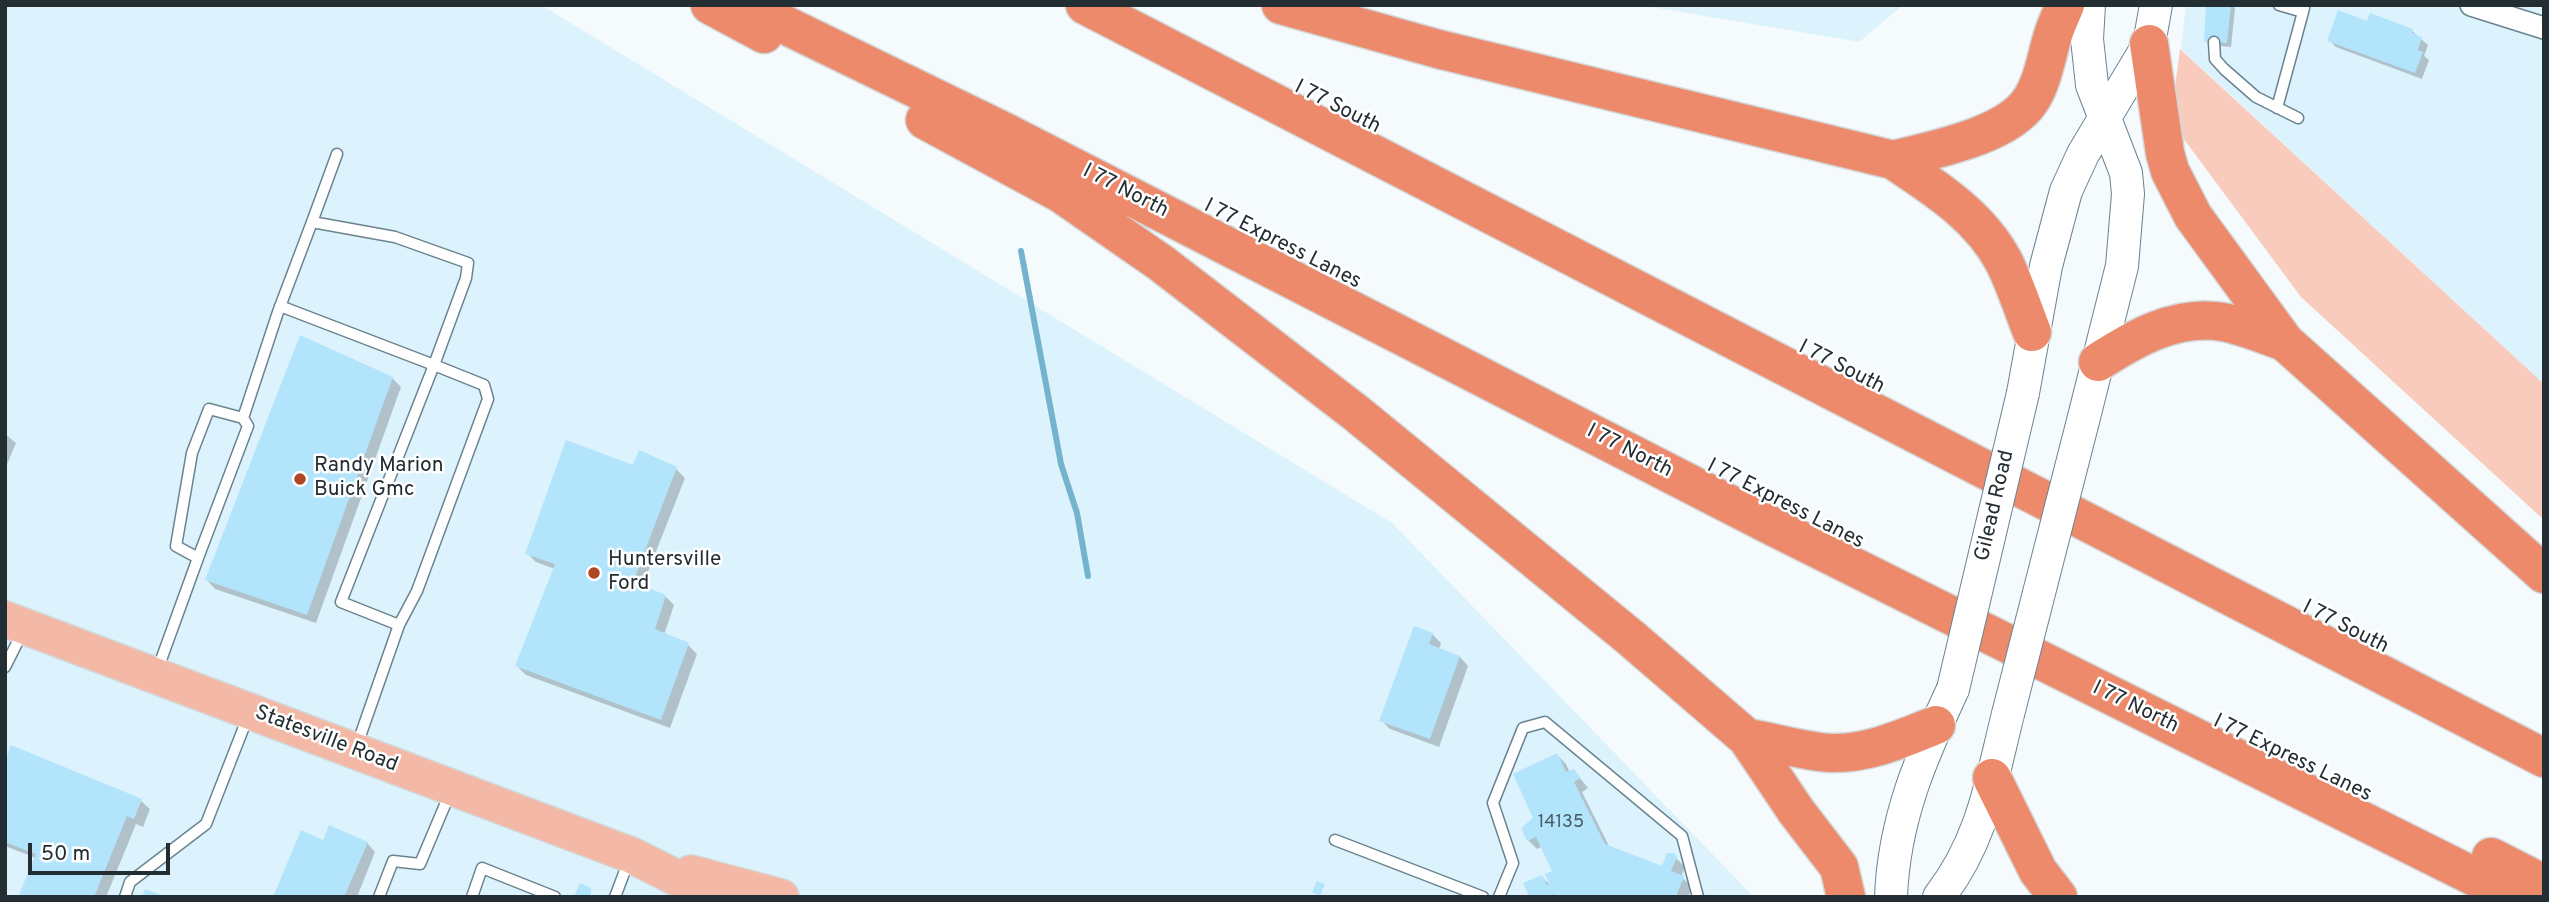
<!DOCTYPE html>
<style>
body{margin:0}
#map{position:relative;width:2549px;height:902px;overflow:hidden;background:#f5fafd;font-family:Overpass,sans-serif}
canvas{display:block}
.frame{position:absolute;inset:0;border:7px solid #232e33;pointer-events:none}
.scale{position:absolute;left:28px;top:843px;width:142px;height:32px;box-sizing:border-box;border:4px solid #232e33;border-top:0;padding-left:9px;font-size:21px;line-height:24px;white-space:nowrap;color:#232e33;-webkit-text-stroke:5px #fff;paint-order:stroke}
</style>
<div id="map">
<canvas width="2549" height="902"></canvas>
<div class="frame"></div>
<div class="scale">50 m</div>
</div>
<script>
const g = document.querySelector('canvas').getContext('2d');
g.lineJoin = 'round';
function paint(path, color) { g.fillStyle = color; g.fill(path, 'evenodd'); }
function stroke(path, color, width, dash) { g.strokeStyle = color; g.lineWidth = width; g.lineCap = dash ? 'butt' : 'round'; g.setLineDash(dash || []); g.stroke(path); }
function label(font, color, halo, rows, align = 'center') {
  g.font = font + ' Overpass,sans-serif'; g.lineWidth = 5; g.setLineDash([]); g.textBaseline = 'middle'; g.strokeStyle = halo; g.fillStyle = color; for (const [text, x, y, turn = 0] of rows) {
    g.save(); g.translate(x, y); g.rotate((+turn || 0) * Math.PI / 180); g.textAlign = isNaN(turn) ? turn : align; if (halo) g.strokeText(text, 0, 0); g.fillText(text, 0, 0); g.restore();
  }
}
const built = new Path2D(`
 M5,5H541L1392,523L1754,897H5Z
 M1640,5H1903L1859,42Z
 M2186,5H2544V384L2181,49Z`);
const green = new Path2D(`
 M2180,49L2544,384V520L2301,297L2183,138L2174,114V95Z`);
const shadow = new Path2D(`
 M2208,5H2232L2235,8L2231,47L2210,45L2206,41Z
 M2368,23L2412,31L2428,45L2424,56L2429,60L2422,79L2336,47L2329,40Z
 M392,378L401,387L316,623L215,589L207,580Z
 M5,434L16,443L5,469Z
 M634,468L676,469L685,478L642,587L665,596L674,605L664,635L688,645L697,654L670,728L526,675L517,666L555,569L536,562L527,553Z
 M1432,634L1441,643L1439,649L1460,657L1468,666L1439,747L1390,729L1381,720Z
 M12,748L141,801L150,809L143,827L136,824L106,897H20L36,858L5,846V764Z
 M1557,755L1566,764L1570,773L1574,771L1588,788L1582,792L1610,848L1663,869L1673,855L1685,867L1681,877L1692,886L1688,897H1531L1542,877L1552,887L1554,872L1543,846L1537,849L1528,840Z
 M324,842L367,843L375,852L357,897H275Z`);
const stream = new Path2D(`
 M1021,251L1061,464L1077,513L1088,576`);
const building = new Path2D(`
 M2206,5H2231L2227,43L2204,41Z
 M2338,10L2367,21L2370,13L2413,29L2412,33L2422,37L2418,50L2423,52L2415,73L2327,41Z
 M300,335L393,377L307,615L205,580Z
 M566,440L633,465L639,450L677,467L633,582L666,595L655,629L689,643L661,720L515,666L555,564L525,554Z
 M1414,626L1433,633L1429,644L1460,656L1430,739L1379,721Z
 M11,745L142,799L134,819L127,816L94,897H18L36,854L5,842V760Z
 M1557,753L1566,772L1574,769L1581,778L1574,782L1605,844L1662,866L1667,853H1674L1677,857L1671,871L1684,876L1676,897H1559L1553,894L1547,897H1529L1523,883L1542,875L1547,885L1549,884L1545,874L1552,871L1536,837L1527,841L1521,828L1533,818L1513,774Z
 M329,825L368,842L344,897H273L301,830L323,840Z
 M1317,881L1325,884L1320,896L1312,892Z
 M580,883L591,888V897H574Z
 M145,889L166,897H142Z`);
const service = new Path2D(`
 M2279,5L2303,12L2304,8
 M2214,42L2215,59L2224,69L2256,97L2298,118
 M2277,108L2303,12
 M312,222L337,154
 M280,306L434,365L341,602L399,625
 M198,558L248,426L243,418
 M5,667L24,629
 M157,671L198,558L176,546L192,453L209,409L243,418L278,312L312,222L395,237L468,263L466,278L434,365L484,385L488,399L417,591L399,625L357,745
 M1335,840L1483,897
 M125,897L130,882L206,824L249,714
 M379,897L393,861L420,864L450,793
 M472,897L482,868L555,897
 M615,897L629,860
 M1499,897L1513,863L1493,803L1523,728L1545,722L1682,836L1698,897`);
const minor = new Path2D(`
 M2471,5L2544,28`);
const secondary = new Path2D(`
 M2023,393L2046,266L2066,191L2083,154L2149,44L2156,5
 M2083,421L2122,266L2128,194L2126,173L2092,85L2087,39L2089,5
 M1891,897C1894,819 1921,758 1953,689
 M1939,897C1983,840 1991,782 2008,714`);
const primary = new Path2D(`
 M5,619L631,855L715,897
 M691,873L781,897`);
const motorway = new Path2D(`
 M710,5L764,34
 M744,5L1005,132L1774,527L2515,897
 M1085,5L2544,758
 M1281,5L1438,49L1893,160C1935,188 1980,216 2004,262C2015,284 2023,309 2032,332
 M2149,44L2165,153L2170,171L2193,216L2285,342L2544,574
 M925,120L1060,193L1161,263L1356,413L1631,638L1747,738L1796,811L1839,867L1846,897
 M1893,160C1932,150 2007,136 2030,101C2043,82 2046,57 2053,35C2056,25 2061,15 2065,5
 M2098,362C2135,338 2177,314 2223,322C2244,326 2265,335 2285,342
 M1747,738C1775,742 1805,752 1832,753C1868,754 1904,738 1936,725
 M1992,778L2038,871L2058,897
 M2491,857L2544,884`);
const secondaryBridge = new Path2D(`
 M1953,689L2023,393
 M2008,714L2083,421`);
const markers = [
 [300,479,7,"#af4725"],
 [594,573,7,"#af4725"]
];
const numberNames = [
 ["14135",1561,823]
];
const streetNames = [
 ["I 77 South",1337,108,27],
 ["I 77 North",1125,192,27],
 ["I 77 Express Lanes",1282,245,27],
 ["I 77 South",1841,368,27],
 ["I 77 North",1629,452,27],
 ["I 77 Express Lanes",1785,505,27],
 ["Gilead Road",1996,506,-77],
 ["I 77 South",2345,628,27],
 ["I 77 North",2135,708,26],
 ["Statesville Road",326,740,21],
 ["I 77 Express Lanes",2292,759,26]
];
const poiNames = [
 ["Randy Marion",314,467],
 ["Buick Gmc",314,491],
 ["Huntersville",608,561],
 ["Ford",608,585]
];
paint(built, '#dcf2fc');
paint(green, '#f8cbbd');
paint(shadow, '#0003');
stroke(stream, '#74b3ce', 6);
paint(building, '#b2e5fc');
stroke(service, '#6a848f', 13);
stroke(minor, '#6a848f', 24);
stroke(secondary, '#6a848f', 34);
stroke(primary, '#d3d5d6', 38);
stroke(motorway, '#d3d5d6', 41);
stroke(service, '#fff', 10);
stroke(minor, '#fff', 21);
stroke(secondary, '#fff', 32);
stroke(primary, '#f4b9a6', 35);
stroke(motorway, '#ec8a6b', 38);
stroke(secondaryBridge, '#6a848f', 34, []);
stroke(secondaryBridge, '#fff', 32);
for (const [x, y, r, color] of markers) { const dot = new Path2D(); dot.arc(x, y, r, 0, 2 * Math.PI); g.fillStyle = color; g.fill(dot); stroke(dot, '#fff', 2.5); }
label('18px', '#475c65', null, numberNames);
label('21px', '#232e33', '#fff', streetNames);
label('21px', '#232e33', '#fff', poiNames, 'left');
</script>
